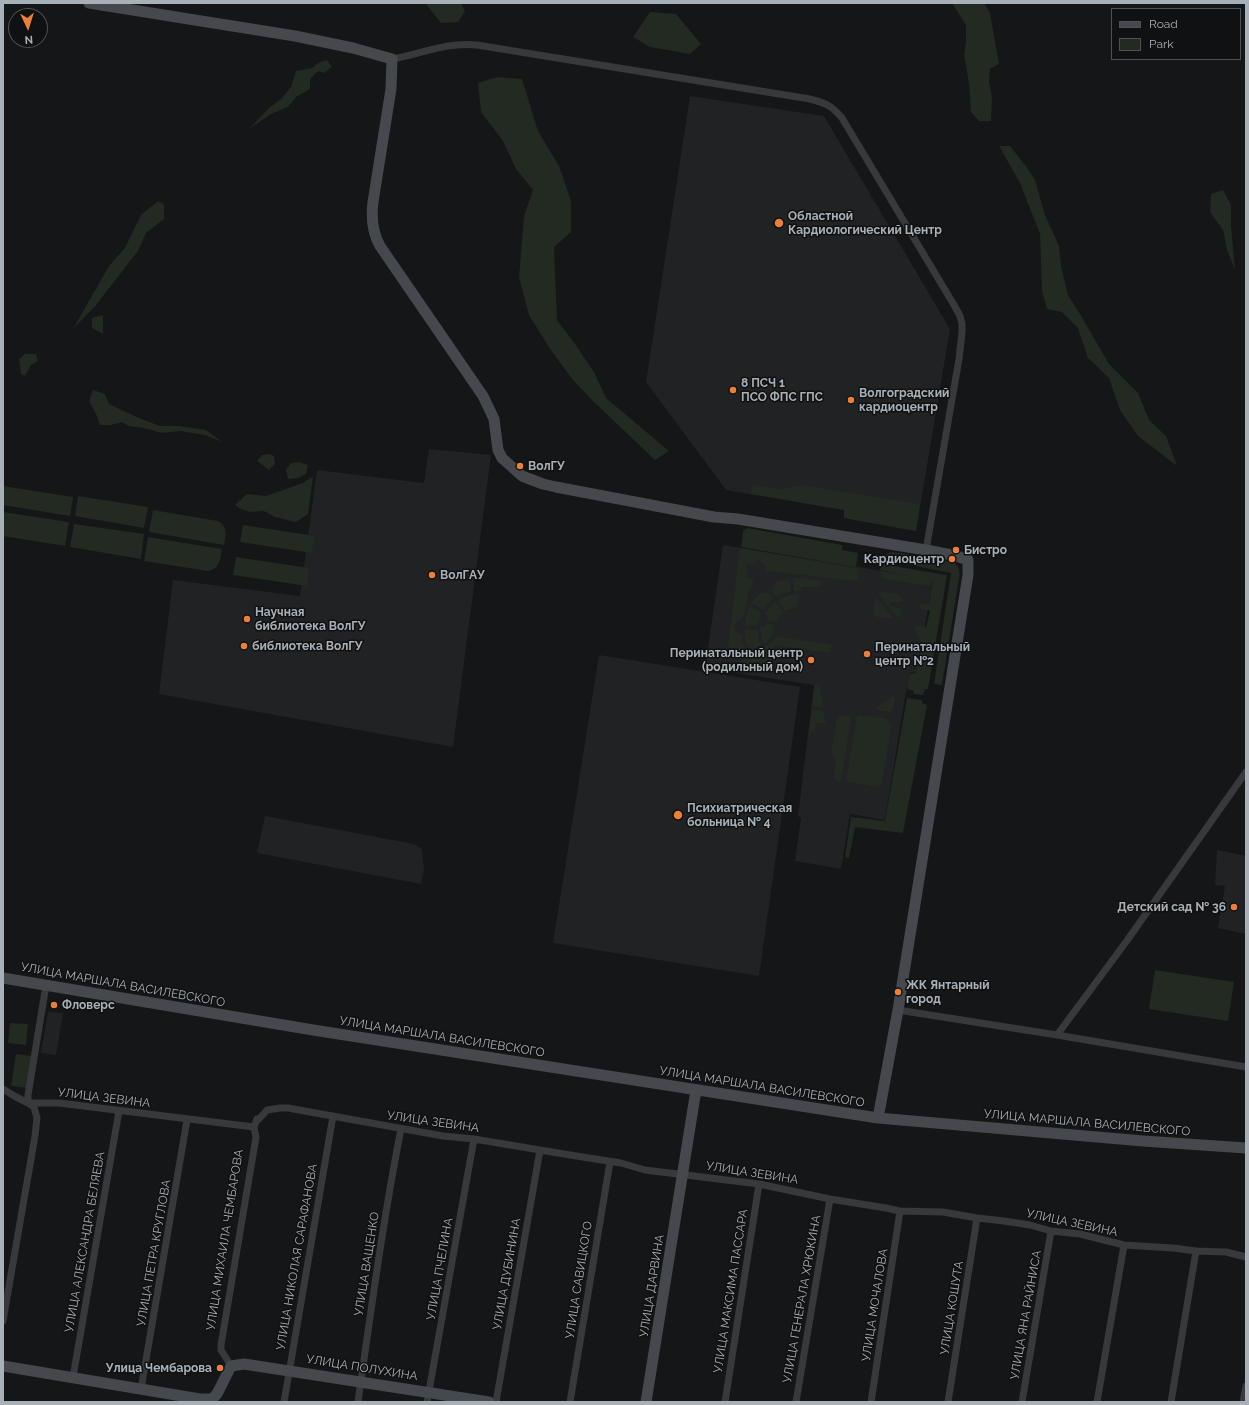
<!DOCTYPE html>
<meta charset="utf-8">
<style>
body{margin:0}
#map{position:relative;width:1249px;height:1405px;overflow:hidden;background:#151617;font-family:Raleway,sans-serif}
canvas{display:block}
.frame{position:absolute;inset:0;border:4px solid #a8b1b7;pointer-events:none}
.legend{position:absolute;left:1111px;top:8px;width:130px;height:52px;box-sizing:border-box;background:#101112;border:1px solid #4d5154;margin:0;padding:5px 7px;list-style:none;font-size:12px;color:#a8b1b7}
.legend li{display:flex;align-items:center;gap:8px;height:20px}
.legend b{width:20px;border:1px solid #4d5154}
.north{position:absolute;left:8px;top:8px;width:40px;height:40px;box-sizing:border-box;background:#101112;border:1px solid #4d5154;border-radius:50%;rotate:176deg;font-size:11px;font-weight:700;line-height:16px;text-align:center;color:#a8b1b7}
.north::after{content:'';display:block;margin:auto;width:14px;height:18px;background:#ec7f39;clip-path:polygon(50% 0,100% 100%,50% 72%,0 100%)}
</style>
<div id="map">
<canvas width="1249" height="1405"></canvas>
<div class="frame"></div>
<ul class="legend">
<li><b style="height:5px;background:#45484c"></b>Road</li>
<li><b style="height:11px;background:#222a22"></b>Park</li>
</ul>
<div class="north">N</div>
</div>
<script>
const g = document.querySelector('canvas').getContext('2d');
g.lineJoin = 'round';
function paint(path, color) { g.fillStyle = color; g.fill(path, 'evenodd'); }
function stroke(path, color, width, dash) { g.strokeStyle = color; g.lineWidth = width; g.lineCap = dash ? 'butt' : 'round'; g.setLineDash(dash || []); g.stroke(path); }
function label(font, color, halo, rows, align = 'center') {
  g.font = font + ' Raleway,sans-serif'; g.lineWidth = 3; g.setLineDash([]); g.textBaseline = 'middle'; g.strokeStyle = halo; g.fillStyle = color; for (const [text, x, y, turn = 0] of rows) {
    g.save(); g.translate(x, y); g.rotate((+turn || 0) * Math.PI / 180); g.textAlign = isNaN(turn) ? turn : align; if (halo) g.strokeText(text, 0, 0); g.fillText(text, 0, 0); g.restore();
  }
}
const built = new Path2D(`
 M690,96L824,116L950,329L916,531L844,518V510L726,490L646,382Z
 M429,449L491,455L453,747L159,694L173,580L300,596L317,470L424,483Z
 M723,545L933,579L917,672L909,673L885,820L850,814L841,869L795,861L801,818L798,816L814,685L705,668Z
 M599,655L800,687L759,976L553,943Z
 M265,816L414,844L422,849L424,870L421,884L257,853Z
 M1217,850L1246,856V934L1218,928L1225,886L1215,885Z
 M48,1012L63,1013L56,1055L41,1053Z`);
const green = new Path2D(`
 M425,3H461L465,11L458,22L441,23Z
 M952,3H984L990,13L999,64L990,69L989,82L992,96L991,121H979L971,112L969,83L964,55L966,42V25Z
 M650,12L676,14L701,44L690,54L650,47L633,37Z
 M327,60L332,67L324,73L318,71L310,79V89L296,97L288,107L271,114L249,129L269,108L281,99L291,87L296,71L312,68L318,63Z
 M497,77L522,79L538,131L559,166L571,201V232L554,247L557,320L575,344L594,372L606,398L669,451L655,460L594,402L573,380L550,349L529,315L519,277L524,216L533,190L516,169L503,141L481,112L478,83Z
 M999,146H1010L1025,165L1035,180L1045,215L1059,246L1061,266L1068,295L1080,314L1109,364L1138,393L1149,420L1166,436L1177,466L1138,436L1120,410L1109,378L1088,358L1078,328L1062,312L1047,309L1042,291L1040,234L1020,183Z
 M1223,190L1231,205V225L1235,270L1227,250L1223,230L1210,212L1211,194Z
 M158,201L164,204V219L146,233L138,251L96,305L73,329L109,266L125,248L141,215Z
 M103,315V334L92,328V318Z
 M25,354H36L38,361L31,365L25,376L21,374L19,359Z
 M93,390L105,394L109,404L139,418L160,426H179L206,430L222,442L205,435L180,431L162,433L144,428L129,426L122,422L111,425H100L97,416L89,401Z
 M270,454L274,456L275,464L269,470L257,461L262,455Z
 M299,462L308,465L306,474L298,478L288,479L286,470L291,463Z
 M313,476L308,514L296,522L275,517L264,511L250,512L239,508L235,505L247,494L266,496L303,483Z
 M752,485L780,489L802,485L920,504L916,531L844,518V510L751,494Z
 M3,486L73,497L70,516L3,505Z
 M78,496L148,507L144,528L75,516Z
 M153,510L218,521C228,526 226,535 224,545L149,532Z
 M3,512L69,522L65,546L3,536Z
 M74,524L144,534L141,559L70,547Z
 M243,525L315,536L312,553L240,542Z
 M747,528L842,545V550L858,553L856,567L741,547L743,531Z
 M148,537L222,549C220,559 220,569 208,571L144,561Z
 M740,548L859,569L858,579L854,581L798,574C786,575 777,569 765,573V571L767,570L766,566L760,562V560H755V562L750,564H748L746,568L748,569L746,575L749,579L751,578L754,580L748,592L747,604L742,619L737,621L734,626L737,633L741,635L742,642L747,653L736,659V657L727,656Z
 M892,552L913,555L911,565L882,561L886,554Z
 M917,556L953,562C962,567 960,575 958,584L942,685L934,684L951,573L915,566Z
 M236,557L309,568L307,586L233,575Z
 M881,564L947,575L928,689H925L923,695L913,694L914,691L907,689L909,674L916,673L922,644L915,631V625L926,627L930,611L920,608V604H929L933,580H932L931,586L884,579L882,577L880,571L913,577L880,570Z
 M789,578L791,592L783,593L776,597L772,591L774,588V583Z
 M793,578H804L822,581L821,584L818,587H801V591H794Z
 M761,592L769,593L773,598L763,610L751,603Z
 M885,592C893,593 901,592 903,601L900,602H888L891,606L901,609L902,614L899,619L878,593Z
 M800,594L797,607L785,611L778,600L785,596Z
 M876,597L894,619L880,618L875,616L873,612Z
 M775,602L783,612L775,622L768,620L765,613Z
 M750,606L761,613L758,625L745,626L746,615Z
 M767,623L774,625L772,635L765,644L762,639L760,627L765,626Z
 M744,629L758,630L759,639L761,645L750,652L746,643Z
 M776,636L832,645L830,653L775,645L771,667L765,669L739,665V662L774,641Z
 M815,684L818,685L820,687L823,707L812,706Z
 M895,695L893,708L891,712L880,711L876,708Z
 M907,698L922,700V703L927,705L903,833L855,827L849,858L845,857L851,817L885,821Z
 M812,710L823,711L826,723H818L816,724L815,730L809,733Z
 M842,715L850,716L851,718L841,782H837L834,776L836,758L833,756L831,752L837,719Z
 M857,715L885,718C890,721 891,723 891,728L882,782L881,785L875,787L846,781Z
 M1155,970L1234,982L1228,1021L1149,1009Z
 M10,1023L28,1024L26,1045L8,1043Z
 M16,1054L32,1056L27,1088L11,1086Z`);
const street = new Path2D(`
 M392,59C423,54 443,42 477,45L810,99C826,103 832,106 842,118L954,305L960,316L962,324V332L959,359L926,550
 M898,1010L1057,1035L1246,1067
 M1057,1035L1126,942L1246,772
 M3,1089L16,1097L28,1103H59L254,1127
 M3,1321L35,1136L37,1118L34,1107L28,1103V1095L46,985
 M231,1366L221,1350V1345L256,1137L254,1127L257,1119H259L267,1110L280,1108H288L443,1136L474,1139L570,1155L621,1163L645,1170L759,1184L830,1199L886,1208L900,1211L943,1212L977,1218L1004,1221L1030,1225L1051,1231L1080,1234L1124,1245L1173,1248L1196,1251L1226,1252L1246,1257
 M73,1377L119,1111
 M141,1389L187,1120
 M284,1402L333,1116
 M358,1402C371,1311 383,1220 401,1129
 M427,1402L474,1139
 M496,1402L540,1150
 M570,1402L610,1162
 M725,1402L759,1184
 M796,1402L830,1199
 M871,1402L900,1211
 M948,1402L977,1218
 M1022,1402L1051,1231
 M1097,1402L1124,1245
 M1171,1402L1196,1251
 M1243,1402L1246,1386`);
const secondary = new Path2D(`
 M89,3L295,36L353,48L392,59L391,89L373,202C371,218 372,232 380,246L483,396L494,419L498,450L502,458L522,476L543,484L556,487L714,517L738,519L926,550L957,556L968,560V575L898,1010L878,1118
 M3,978L313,1030L878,1118L1143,1141L1246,1148
 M3,1366L200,1399H211
 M209,1402L217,1394L231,1366L244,1364L489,1402
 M646,1402L696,1090`);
const markers = [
 [779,223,5,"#ec7f39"],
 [733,390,4,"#ec7f39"],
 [851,400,4,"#ec7f39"],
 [520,466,4,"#ec7f39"],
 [956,550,4,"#ec7f39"],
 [952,559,4,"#ec7f39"],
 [432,575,4,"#ec7f39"],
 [247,619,4,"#ec7f39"],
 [244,646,4,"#ec7f39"],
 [867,654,4,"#ec7f39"],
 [811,660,4,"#ec7f39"],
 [678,815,5,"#ec7f39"],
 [1234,907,4,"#ec7f39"],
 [898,992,4,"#ec7f39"],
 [54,1005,4,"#ec7f39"],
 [220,1368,4,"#ec7f39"]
];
const poiNames = [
 ["Областной",788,216],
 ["Кардиологический Центр",788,230],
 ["8 ПСЧ 1",741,383],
 ["ПСО ФПС ГПС",741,397],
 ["Волгоградский",859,393],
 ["кардиоцентр",859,407],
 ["ВолГУ",528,466],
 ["Бистро",964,550],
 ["Кардиоцентр",944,559,"right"],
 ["ВолГАУ",440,575],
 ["Научная",255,612],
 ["библиотека ВолГУ",255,626],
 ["библиотека ВолГУ",252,646],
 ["Перинатальный",875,647],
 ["центр №2",875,661],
 ["Перинатальный центр",803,653,"right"],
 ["(родильный дом)",803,667,"right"],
 ["Психиатрическая",687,808],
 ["больница № 4",687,822],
 ["Детский сад № 36",1226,907,"right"],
 ["ЖК Янтарный",906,985],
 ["город",906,999],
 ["Фловерс",62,1005],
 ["Улица Чембарова",212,1368,"right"]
];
const streetNames = [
 ["УЛИЦА МАРШАЛА ВАСИЛЕВСКОГО",123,985,10],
 ["УЛИЦА МАРШАЛА ВАСИЛЕВСКОГО",442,1037,9],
 ["УЛИЦА МАРШАЛА ВАСИЛЕВСКОГО",762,1087,9],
 ["УЛИЦА ЗЕВИНА",104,1098,7],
 ["УЛИЦА ЗЕВИНА",433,1122,8],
 ["УЛИЦА МАРШАЛА ВАСИЛЕВСКОГО",1087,1123,5],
 ["УЛИЦА ЗЕВИНА",752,1173,9],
 ["УЛИЦА ЗЕВИНА",1072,1223,12],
 ["УЛИЦА МИХАИЛА ЧЕМБАРОВА",225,1240,-81],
 ["УЛИЦА АЛЕКСАНДРА БЕЛЯЕВА",85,1242,-80],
 ["УЛИЦА ПЕТРА КРУГЛОВА",154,1253,-80],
 ["УЛИЦА НИКОЛАЯ САРАФАНОВА",297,1257,-80],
 ["УЛИЦА ВАЩЕНКО",367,1264,-81],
 ["УЛИЦА ПЧЕЛИНА",440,1269,-80],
 ["УЛИЦА ДУБИНИНА",507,1274,-80],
 ["УЛИЦА САВИЦКОГО",579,1280,-81],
 ["УЛИЦА ДАРВИНА",652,1286,-81],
 ["УЛИЦА МАКСИМА ПАССАРА",731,1291,-81],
 ["УЛИЦА ГЕНЕРАЛА ХРЮКИНА",802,1299,-80],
 ["УЛИЦА МОЧАЛОВА",875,1305,-81],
 ["УЛИЦА КОШУТА",952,1308,-81],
 ["УЛИЦА ЯНА РАЙНИСА",1026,1315,-80],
 ["УЛИЦА ПОЛУХИНА",362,1368,9]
];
paint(built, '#212224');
paint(green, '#222a22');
stroke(street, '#37393c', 7);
stroke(secondary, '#45484c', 11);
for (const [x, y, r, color] of markers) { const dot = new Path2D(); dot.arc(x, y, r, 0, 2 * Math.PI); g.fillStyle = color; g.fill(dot); stroke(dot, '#101112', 1.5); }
label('bold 12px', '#a8b1b7', '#101112', poiNames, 'left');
label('12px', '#a8b1b7', '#101112', streetNames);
</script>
